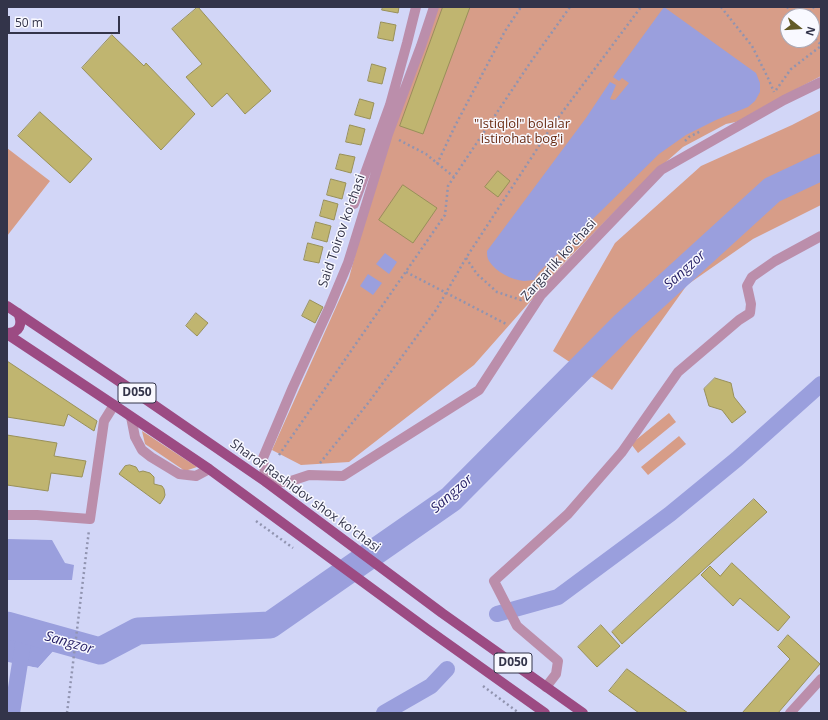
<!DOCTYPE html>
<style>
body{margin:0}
#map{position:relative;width:828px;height:720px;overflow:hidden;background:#d2d6f7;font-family:"Open Sans",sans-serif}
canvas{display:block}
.frame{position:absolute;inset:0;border:8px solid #33344a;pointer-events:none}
.north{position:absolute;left:780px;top:8px;width:40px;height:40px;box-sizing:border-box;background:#f9f9ff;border:1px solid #aaaab7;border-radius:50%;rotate:107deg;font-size:11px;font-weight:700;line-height:16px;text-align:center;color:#33344a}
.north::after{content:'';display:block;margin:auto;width:14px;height:18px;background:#625a26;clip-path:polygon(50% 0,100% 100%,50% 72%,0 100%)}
.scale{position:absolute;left:8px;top:16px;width:112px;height:18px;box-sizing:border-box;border:2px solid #33344a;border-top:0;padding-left:5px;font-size:12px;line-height:14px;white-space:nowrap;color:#33344a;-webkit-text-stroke:3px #f9f9ff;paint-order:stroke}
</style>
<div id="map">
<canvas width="828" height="720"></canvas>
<div class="frame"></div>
<div class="north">N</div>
<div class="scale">50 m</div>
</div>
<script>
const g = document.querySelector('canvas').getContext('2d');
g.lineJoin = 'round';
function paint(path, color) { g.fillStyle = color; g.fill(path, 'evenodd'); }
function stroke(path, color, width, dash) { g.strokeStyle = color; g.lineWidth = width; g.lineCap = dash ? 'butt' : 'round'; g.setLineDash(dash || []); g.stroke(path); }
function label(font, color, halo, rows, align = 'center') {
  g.font = font + ' "Open Sans",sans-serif'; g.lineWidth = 3; g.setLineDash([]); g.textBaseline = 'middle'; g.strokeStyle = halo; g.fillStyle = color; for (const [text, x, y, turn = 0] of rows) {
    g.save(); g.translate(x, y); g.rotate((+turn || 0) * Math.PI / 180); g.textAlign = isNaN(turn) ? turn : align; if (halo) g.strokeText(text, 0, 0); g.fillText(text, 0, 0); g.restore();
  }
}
const green = new Path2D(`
 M437,7H821V76L754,112L740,121L726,124L683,147L650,176L565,262L474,365L349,462L301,465L272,450L349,278L376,176ZM788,16H812V40H788Z
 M821,110V205L753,239L687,285L612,390L553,351L615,243L701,166L792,125Z
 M7,148L50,181L7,236Z
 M669,413L676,422L638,453L631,444Z
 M142,431L197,467L185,471L145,444Z
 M679,436L686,444L648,475L641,467Z`);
const water = new Path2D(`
 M664,7L756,73L760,83V92L755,101L748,107L716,120L686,135L659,154L539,272L534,280C531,280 528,281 524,281C512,280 496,272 489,261C487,258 487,254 487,251L586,118L610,82L616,85L610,99L615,100L629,83L622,78L619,81L613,77Z
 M385,253L397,262L389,274L376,264Z
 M368,274L382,283L373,295L360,286Z
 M7,539L52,540L65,563L74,565L72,580H7Z
 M7,618L65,634L63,649L56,648L38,668L7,662Z`);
const pier = new Path2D(`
 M65,632L67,634L65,650L63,651L57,650L39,670L7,664V662L38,668L56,648L63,649Z`);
const canal = new Path2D(`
 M497,614L558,597L670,514L737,459L821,384
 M12,713L23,644
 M384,713L431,686L447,669`);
const river = new Path2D(`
 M7,625L100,651L138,631L270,625L451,499L623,326L772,190L821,167`);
const building = new Path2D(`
 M198,7L271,91L245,114L227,93L212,107L186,77L202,64L172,29Z
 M383,7H399L398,13L382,10Z
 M443,7H470L423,134L400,126Z
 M381,22L396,25L393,41L378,38Z
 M112,35L144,66L146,63L195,114L161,150L82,68Z
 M372,64L386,68L382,84L368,81Z
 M360,99L374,103L370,119L355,115Z
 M40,112L92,159L70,183L18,136Z
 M350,125L365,129L361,145L346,142Z
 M340,154L355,157L351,173L336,169Z
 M498,171L510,181L498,197L485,187Z
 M331,179L346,183L342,199L327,195Z
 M403,185L437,208L413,243L379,220Z
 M324,200L338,204L334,220L320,216Z
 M316,222L331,226L327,242L312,238Z
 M308,243L323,247L319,263L304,260Z
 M310,300L323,307L315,323L302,316Z
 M196,313L208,323L197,336L186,326Z
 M7,361L97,421L94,431L68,414L64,426L7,417Z
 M715,378L731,383L734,397L746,412L732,423L722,410L709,406L704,389Z
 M7,435L57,443L54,456L86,461L82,477L51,473L48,491L7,485Z
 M130,465L136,467L139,472L143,471L150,473L154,477V484L162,486L164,489L165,495L164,498L160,504L119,474L125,466Z
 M754,499L767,512L622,644L612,632Z
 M732,563L790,617L778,631L740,598L733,606L701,575L710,566L720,576Z
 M601,625L620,646L597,667L578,647Z
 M788,635L820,664L778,713H742L790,659L778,647Z
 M627,669L688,713H639L609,691Z`);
const path = new Path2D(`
 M721,7L752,46L768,78L774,92
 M787,7L795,16
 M806,16L814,7
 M812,35L821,45
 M776,90L791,69L821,46
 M399,140L426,154L454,177L530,63L570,7
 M685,141L689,137L701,131
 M437,164L455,126L505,31L521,7
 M466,258L477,274L497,292L521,300L524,298
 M406,272L508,325
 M279,455L445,215L448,186L454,177
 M320,463L369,402L436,310L466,258L552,126L641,7
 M256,521L293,548
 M483,686L519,713
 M67,713L89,530`);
const minor = new Path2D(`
 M434,7L421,46L388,134L348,263L330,306L293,387L263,458L266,482H288L309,475L343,476L479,390L518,330L541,295L661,170L784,100L821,82
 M354,204L390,105L407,43L416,7
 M131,417L135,437L142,450L151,457L179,474L196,476L209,469
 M7,515H37L90,519L104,421L114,405
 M546,687L556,674L558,661L517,626L494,581L568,514L622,452L678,372L739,320L750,313L751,304L747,286L752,277L775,261L821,236
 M790,713L821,679`);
const major = new Path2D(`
 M7,306L138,394L266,482L442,613L583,713
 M7,333C20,333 23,324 18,313
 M7,334L114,405L209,469L427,629L545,713`);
const shields = [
 [137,393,38],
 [513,663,38]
];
const shieldNames = [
 ["D050",137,393],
 ["D050",513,663]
];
const parkNames = [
 ["\"Istiqlol\" bolalar",522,124],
 ["istirohat bog'i",522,139]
];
const streetNames = [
 ["Said Toirov ko'chasi",342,231,-71],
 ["Zargarlik ko'chasi",559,260,-48],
 ["Sharof Rashidov shox ko'chasi",305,496,36]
];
const waterNames = [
 ["Sangzor",685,270,-42],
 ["Sangzor",452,494,-41],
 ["Sangzor",69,643,16]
];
paint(green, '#d79d88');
paint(water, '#9a9fdd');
paint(pier, '#d2d6f7');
stroke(canal, '#9a9fdd', 16);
stroke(river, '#9a9fdd', 27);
paint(building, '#c0b570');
stroke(building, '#989059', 1);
stroke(path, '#9194b0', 2.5, [2, 3]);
stroke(minor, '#bb8eab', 10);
stroke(major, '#9c4b83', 10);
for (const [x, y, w] of shields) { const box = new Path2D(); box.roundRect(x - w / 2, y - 10, w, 20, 3); g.fillStyle = '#f9f9ff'; g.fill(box); stroke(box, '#33344a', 1); }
label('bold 12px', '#33344a', null, shieldNames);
label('13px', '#682a12', '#f9f9ff', parkNames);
label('13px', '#33344a', '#f9f9ff', streetNames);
label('italic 14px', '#251f66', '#f9f9ff', waterNames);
</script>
